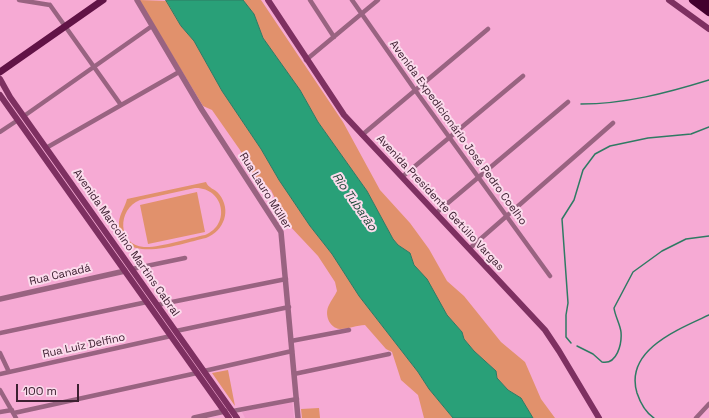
<!DOCTYPE html>
<meta charset="utf-8">
<style>
body{margin:0}
#map{position:relative;width:709px;height:418px;overflow:hidden;background:#f6aad4;font-family:"Space Grotesk",sans-serif}
canvas{display:block}
.scale{position:absolute;left:16px;top:384px;width:63px;height:18px;box-sizing:border-box;border:2px solid #3d2031;border-top:0;padding-left:5px;font-size:12px;line-height:14px;white-space:nowrap;color:#3d2031;-webkit-text-stroke:3px #fbdbec;paint-order:stroke}
</style>
<div id="map">
<canvas width="709" height="418"></canvas>
<div class="scale">100 m</div>
</div>
<script>
const g = document.querySelector('canvas').getContext('2d');
g.lineJoin = 'round';
function paint(path, color) { g.fillStyle = color; g.fill(path, 'evenodd'); }
function stroke(path, color, width, dash) { g.strokeStyle = color; g.lineWidth = width; g.lineCap = dash ? 'butt' : 'round'; g.setLineDash(dash || []); g.stroke(path); }
function label(font, color, halo, rows, align = 'center') {
  g.font = font + ' "Space Grotesk",sans-serif'; g.lineWidth = 4; g.setLineDash([]); g.textBaseline = 'middle'; g.strokeStyle = halo; g.fillStyle = color; for (const [text, x, y, turn = 0] of rows) {
    g.save(); g.translate(x, y); g.rotate((+turn || 0) * Math.PI / 180); g.textAlign = isNaN(turn) ? turn : align; if (halo) g.strokeText(text, 0, 0); g.fillText(text, 0, 0); g.restore();
  }
}
const built = new Path2D(`
 M292,401L294,418H245L242,412Z`);
const green = new Path2D(`
 M139,0L167,1L181,26L194,41L222,91L261,149L279,180L310,226L332,254L359,296L418,372L429,389L453,418H424L418,395L401,380L392,352L386,349L365,325C357,325 349,329 340,329C329,328 324,314 329,305C331,300 335,296 337,291L335,282L318,256L287,223L271,190L257,179L248,167L240,150L212,110L203,106Z
 M243,0H261L343,122L380,190L410,223L429,249L447,281L464,296L501,342L525,362L541,399L555,418H533L521,398L508,390L497,378L496,371L474,351L464,339L462,332L447,315L427,280L414,265L410,253L398,245L393,239L367,191L318,122L300,90L263,38L254,14Z
 M206,182C208,188 215,189 219,194C232,210 224,231 206,238C182,243 117,268 119,222C120,213 125,207 127,199ZM195,188C223,187 232,224 205,235C190,238 159,248 144,247C117,245 117,209 140,200Z
 M197,192L205,232L148,244L140,205Z
 M228,370L235,406L212,373Z
 M319,408L320,418H302L301,409Z`);
const water = new Path2D(`
 M166,0H243L254,14L263,38L300,90L318,122L367,191L393,239L398,245L410,253L414,265L427,279L447,315L462,332L464,339L474,351L496,371L497,378L508,390L521,398L533,418H453L429,389L418,372L359,296L332,254L310,226L279,180L261,149L222,91L194,41L181,26Z`);
const stream = new Path2D(`
 M581,104C625,104 667,93 709,80
 M571,343L566,337V315L568,303L562,219L574,200L583,170L595,154L610,146L648,138L691,134L709,127
 M577,346L593,354L602,362C617,365 622,344 621,332C620,324 615,316 614,308L633,272L662,251L686,239L709,236
 M654,418C645,412 640,402 637,393C624,350 679,329 709,315`);
const minor = new Path2D(`
 M19,0L50,5
 M310,0L334,37
 M352,0L415,90L550,276
 M50,5L121,105
 M306,60L378,0
 M24,116L152,26
 M0,132L18,120
 M362,135L488,29
 M46,148L179,72
 M402,177L523,76
 M436,213L568,102
 M469,249L613,123
 M132,269L185,258
 M157,305L286,279
 M176,331L289,307
 M0,333L147,302
 M291,341L349,330
 M0,353L9,372
 M204,371L292,351
 M0,374L171,336
 M294,374L389,354
 M0,390L16,418
 M233,411L297,399
 M0,412L12,410
 M14,413L197,373
 M696,418L709,404`);
const tertiary = new Path2D(`
 M137,0L202,110L281,232L298,418
 M0,299L125,271
 M194,418L225,411`);
const secondary = new Path2D(`
 M268,0L344,115L545,330L559,351L599,418
 M669,0L709,29
 M0,79L10,97L237,418
 M0,95L229,418`);
const primary = new Path2D(`
 M0,72L103,0`);
const motorway = new Path2D(`
 M693,0L709,12
 M704,0L709,4`);
const streetNames = [
 ["Avenida Expedicionário José Pedro Coelho",458,133,54],
 ["Rua Lauro Müller",265,191,58],
 ["Avenida Presidente Getúlio Vargas",440,203,47],
 ["Avenida Marcolino Martins Cabral",126,243,55],
 ["Rua Canadá",60,275,-13],
 ["Rua Luiz Delfino",84,346,-12]
];
const waterNames = [
 ["Rio Tubarão",354,202,55]
];
paint(built, '#ef9dcb');
paint(green, '#e1916c');
paint(water, '#29a078');
stroke(water, '#2f7a63', 1);
stroke(stream, '#2f7a63', 1.5);
stroke(minor, '#996381', 4.5);
stroke(tertiary, '#996381', 5.5);
stroke(secondary, '#7e3061', 6);
stroke(primary, '#611346', 7);
stroke(motorway, '#43002e', 8);
label('11px', '#3d2031', '#fbdbec', streetNames);
label('italic 12px', '#1b4a38', '#fbdbec', waterNames);
</script>
